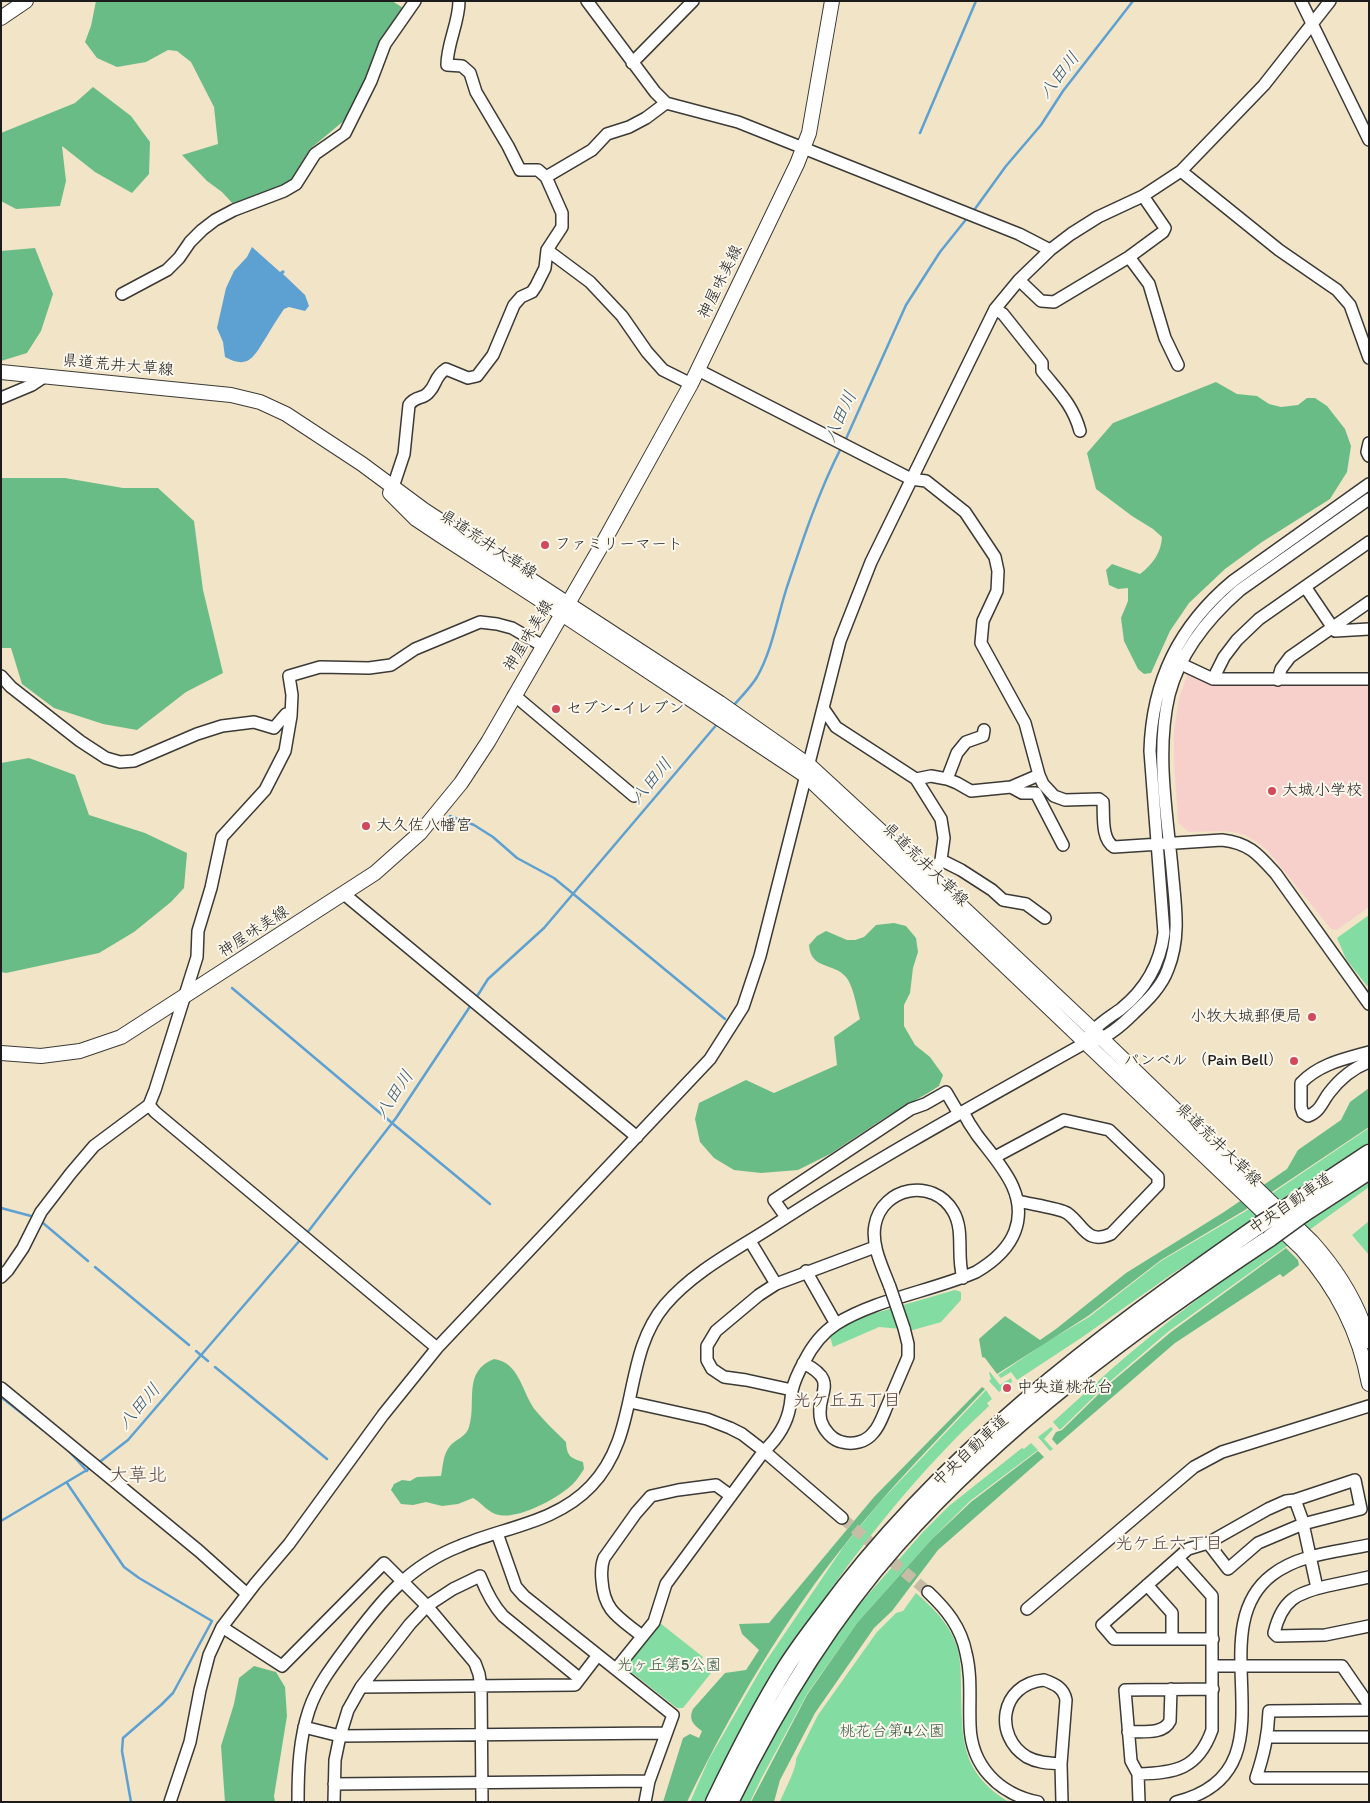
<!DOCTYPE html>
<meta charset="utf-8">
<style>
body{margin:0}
#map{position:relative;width:1370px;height:1803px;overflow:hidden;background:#f2e4c7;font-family:Itim,sans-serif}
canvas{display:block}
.frame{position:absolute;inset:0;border:2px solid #1c1c1c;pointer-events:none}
</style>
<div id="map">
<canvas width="1370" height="1803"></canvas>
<div class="frame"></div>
</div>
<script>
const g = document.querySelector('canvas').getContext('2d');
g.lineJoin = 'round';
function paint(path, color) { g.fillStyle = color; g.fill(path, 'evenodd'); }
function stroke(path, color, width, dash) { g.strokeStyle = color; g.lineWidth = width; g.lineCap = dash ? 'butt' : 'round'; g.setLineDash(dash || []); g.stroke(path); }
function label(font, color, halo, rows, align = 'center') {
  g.font = font + ' Itim,"Klee One",sans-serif'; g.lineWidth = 4; g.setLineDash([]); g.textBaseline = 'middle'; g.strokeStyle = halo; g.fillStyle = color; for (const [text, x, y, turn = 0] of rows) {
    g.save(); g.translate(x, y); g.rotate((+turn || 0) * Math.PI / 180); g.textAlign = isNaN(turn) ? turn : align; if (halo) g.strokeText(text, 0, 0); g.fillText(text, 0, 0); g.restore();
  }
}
const built = new Path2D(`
 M1188,673L1369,683V907L1337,930L1331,929L1267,850L1258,843L1245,835L1234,832L1223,831L1189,832L1178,823L1174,760V731L1179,698Z`);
const green = new Path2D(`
 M1369,915V985L1367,986L1346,959L1337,938Z
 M1369,1128V1145L1172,1274L1081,1338L1017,1380L1011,1372L1001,1378L998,1375L1045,1343L1089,1317L1161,1261L1246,1211Z
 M1369,1181V1187L1169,1331L1107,1384L1061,1429H1059L1053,1422C1084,1394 1115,1365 1147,1339C1217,1281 1293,1232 1369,1181Z
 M1369,1221V1255L1352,1235Z
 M955,1290L961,1292V1300L941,1322L913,1330L879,1327L833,1347L829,1333L848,1321Z
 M990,1372L1000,1385L1011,1378L1012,1382L999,1392L989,1381L991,1379L989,1373Z
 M986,1390L992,1399L987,1403L989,1406C921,1469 863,1541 811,1618C770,1676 734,1737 705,1802H690L709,1759L764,1664L844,1546L880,1502Z
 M1051,1427L1053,1429L1044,1439L1053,1449L1050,1451L1038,1437Z
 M1031,1443L1038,1450L970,1501L932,1539L857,1623L807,1694L761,1779L750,1802H739L786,1711L844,1622L923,1532L949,1506L1022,1448L1024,1449Z
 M916,1593C933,1608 948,1622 956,1644C961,1658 961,1674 961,1689C962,1740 961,1773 1009,1802H780C784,1791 797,1768 796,1759L818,1715L877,1632L896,1613L903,1611Z
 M660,1623L703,1657L701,1660L704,1667L711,1673L683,1708H677L626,1668V1663Z`);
const forest = new Path2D(`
 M96,1H392L405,9L346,119L310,149L290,182L234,205L222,192L207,181L182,155L218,144L214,107L191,62L177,51L168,50L146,62L117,67L97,58L85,42L91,26Z
 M93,87L131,116L150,142L149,174L132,193L95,172L62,146L66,181L60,206L16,209L1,201V133L75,103Z
 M35,248L53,294L41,331L27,353L1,361V251Z
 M1216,382L1237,394L1257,396L1269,404L1281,407L1298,405L1307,398H1315L1327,406L1345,429L1351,446L1347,472L1330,499L1262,542L1225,569L1189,603L1170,631L1151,673L1144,674L1138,669L1124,641L1121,618L1128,601V588L1118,589L1109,585L1106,570L1112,564L1140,574C1153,564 1161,553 1162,537L1153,529L1132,516L1096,489L1087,453L1113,423Z
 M1,478H65L123,488H158L194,521L203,590L223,673L186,692L137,730L103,724L54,708L22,684L11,648H1Z
 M29,758L75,775L89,815L145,833L187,853L184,888L171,902L134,932L99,953L6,973L1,972V763Z
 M894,923L906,926L916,938L918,952L913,968L910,993L904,1005V1026L915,1045L930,1057L943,1075L939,1086L928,1093L886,1117L830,1154L798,1170L761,1173L734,1170L714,1158L700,1142L695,1119L699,1103L746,1080L774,1093L837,1065L834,1037L860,1019C857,1008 853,985 846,977C833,962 811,970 809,945L817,936L826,931L847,940H855L864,937L876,925Z
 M1369,1088V1127L1245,1210L1161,1260L1088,1316L997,1374L985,1358L982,1357L979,1339L1005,1316L1040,1340L1056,1329L1126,1273L1224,1212L1287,1169L1298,1150L1341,1120L1350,1102Z
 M1286,1248L1298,1260L1299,1265L1283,1277L1280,1274L1175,1343L1057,1445L1052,1439L1056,1432L1062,1430L1108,1385L1171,1332Z
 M494,1359C520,1362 522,1394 536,1411C545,1422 556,1432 566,1442C567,1457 571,1458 583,1462L584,1469C579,1477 574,1484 567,1489C552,1501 518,1519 499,1515C488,1513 482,1503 473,1498L458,1504L442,1506L426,1502L413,1505L401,1504L391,1490L394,1484L402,1480L410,1481L417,1477L441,1476C443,1466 443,1454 450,1446C456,1439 466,1437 469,1427C477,1401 462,1372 494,1359Z
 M982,1387L985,1389C939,1438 892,1485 850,1538C785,1618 732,1709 687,1802H663L683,1738L690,1734L699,1738L702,1731C694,1725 688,1720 693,1709L725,1673L746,1670L759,1650L742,1634L739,1624L769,1623L874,1497Z
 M1038,1451L1044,1457L938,1550L892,1611L874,1628L815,1713L780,1780L774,1802H751L807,1695L857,1623L932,1539L971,1502Z
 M254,1666L276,1672L285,1687L287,1716L274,1796L275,1802H225L221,1746L234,1704L239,1678Z`);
const water = new Path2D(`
 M252,247L280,272L283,270L285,272L283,274L305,295L309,306L305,311L289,307L284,309C278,318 272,327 267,336C255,354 250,371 225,357L223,342L217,328L226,288L234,271L247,257Z`);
const stream = new Path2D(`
 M920,133L976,1
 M972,213L1006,166L1041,125L1063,91L1133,1
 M845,441L906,305L940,252L968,217
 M733,706C741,697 751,687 757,677C772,650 777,619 786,590C802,542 818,493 841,448
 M450,816L474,825L493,837L517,858L554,878L725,1019
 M232,988L392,1123L490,1204
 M476,998L488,979L544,928L718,723
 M1,1208L31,1216
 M43,1223L88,1261
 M307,1233L396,1118L471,1005
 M95,1267L189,1345
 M196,1351L208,1361
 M215,1367L327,1459
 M1,1397L43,1430
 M67,1449L87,1471
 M97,1464L128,1440L301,1239
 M67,1483L124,1567L139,1578L212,1621L173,1693L161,1705L123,1738L122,1751L131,1802
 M1,1521L92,1467`);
const minorTunnel = new Path2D(`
 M842,1518L928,1592`);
const minor = new Path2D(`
 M587,1L655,92L666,103L738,122L1019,234L1050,250
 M1301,1L1369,140
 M632,63L693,1
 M1181,171L1279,250L1337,290L1350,305L1369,358
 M546,177L592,150L607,134L629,127L646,118L666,103
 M547,250L590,282L622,316L647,352L663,370L691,384
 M1129,257L1149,284L1165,338L1178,365
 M1019,280L1041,301L1054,302L1129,257L1163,232L1165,228L1143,196
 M122,294L167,270L179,258L190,242L202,230L215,220L234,210L284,191L296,184L315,154L345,133L371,81L385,44L415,1
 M995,309L1003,314L1042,363V371C1058,391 1073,405 1080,431
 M698,370L911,479L926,481L965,512L995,557L998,571L997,591L983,621L981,643L1025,723L1039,775L1043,784L1054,796L1065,800L1099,799L1103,802C1104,816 1101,839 1114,847L1222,840C1249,843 1258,854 1276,874L1369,1004
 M1,398L32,385L44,377
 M1369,443L1367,452L1369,456
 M393,487L404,454L409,405C416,395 423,400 429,392C437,384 434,377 446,369L468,378L477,376L493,355L514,305L521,297L532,292L536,286L545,268L547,250L562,227V213L546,177L538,170H520L508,146L476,92L470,73L462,66L447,65C447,43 459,23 459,1
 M1306,588L1335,631L1369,629
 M1181,664L1213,679H1369
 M1,676L11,687L80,741L106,758L120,762L134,761L197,734L222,726L254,722L274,728L286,714L291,716
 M1213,679L1224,657L1237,640L1259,619L1369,542
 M1278,680L1281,669L1290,657L1369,602
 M514,695L634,796
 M823,708L836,727L916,779L941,819L944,838L941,860L935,871L924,882
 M916,779L931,776L947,779L957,783L971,791L1011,787L1022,793H1036L1063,845
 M947,779L957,753L966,742L983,736L984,730
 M1011,787L1039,775
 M941,860L961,870L992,890L1003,900L1026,904L1045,918
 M344,894L637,1137
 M1094,1041C1109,1037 1124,1023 1134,1013C1148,1000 1162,986 1168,969C1180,939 1176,910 1173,879C1168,818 1155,755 1169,695C1180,652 1208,618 1240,590L1369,499
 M1369,1052C1344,1059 1319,1064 1301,1083V1107L1303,1113L1308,1116C1320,1112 1322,1102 1329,1093C1339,1080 1353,1068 1369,1062
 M149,1105L155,1112L437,1348
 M995,1157L1064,1120L1109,1130L1158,1177V1185L1111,1234C1086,1245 1084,1225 1067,1213C1059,1208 1029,1204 1018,1201
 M786,1217L774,1200L911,1109L925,1104L946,1092L959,1114
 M750,1241L776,1284
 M806,1271L836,1324
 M1,1277L8,1270L23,1248L41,1212L71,1173L94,1146L149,1105L155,1090L197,957L198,931L211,888L222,837L265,790L285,751L291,716L292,695L289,676L320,667L369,668L391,665L415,649L480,622L497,624L512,628L543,646
 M890,1287C883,1268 871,1246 875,1225C882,1187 933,1177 953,1211C965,1231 956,1255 963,1278
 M803,1363C842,1382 814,1394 821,1421C824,1430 832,1440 842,1442C853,1445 866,1442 873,1433C880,1426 883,1415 887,1406C894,1390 901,1373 908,1357V1344L904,1328
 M1,1388L199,1551L247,1594
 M792,1390L746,1380L724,1377L712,1369L707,1360V1346L716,1331L759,1295L776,1284L875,1247
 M630,1402L707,1419L730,1428L742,1434L764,1451L842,1518
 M1295,1500L1302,1519L1317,1588
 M497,1533L516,1587L524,1596L673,1715L649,1781L645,1802
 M1208,1543L1228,1569L1258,1543L1303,1524L1361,1509L1355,1480L1295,1500L1286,1501L1268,1509L1208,1543L1188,1549L1102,1625L1114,1639H1213
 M1369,1577C1355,1580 1341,1583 1327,1586C1296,1593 1282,1600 1274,1633L1277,1636L1325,1635L1369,1626
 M1147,1585L1172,1613V1639
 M928,1592C946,1609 961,1627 966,1653C972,1677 969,1701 970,1725C971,1766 999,1794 1038,1802
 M1027,1609L1194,1467L1222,1452L1369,1406
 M222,1627L282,1666L384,1563L427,1606L475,1663L479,1674L481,1687L482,1802
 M642,1636C620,1618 604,1612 602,1581C601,1572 601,1566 604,1558L636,1513L651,1496L678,1490L716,1485L731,1496
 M1213,1666H1342L1369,1705
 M616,1669L654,1622L666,1584L764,1451C777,1439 787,1424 790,1406C791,1401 791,1396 792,1391C794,1381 799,1371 804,1362C811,1348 822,1333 836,1324C876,1299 932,1291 976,1272C993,1262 1008,1250 1015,1231C1029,1193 998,1163 977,1135C972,1128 967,1120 963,1112
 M1044,1680C1055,1684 1064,1688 1066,1700L1061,1764C1049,1763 1038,1763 1027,1757C993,1736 1000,1684 1044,1680Z
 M361,1687L575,1685L598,1655
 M1369,1710L1269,1711C1268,1736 1264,1754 1256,1778H1369
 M304,1727L340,1736L666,1733
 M1128,1732C1142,1731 1163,1735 1170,1721L1171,1689
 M1268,1737H1369
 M1061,1764L1062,1802
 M1138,1774C1176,1773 1198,1769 1212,1730V1596L1178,1558
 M334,1784L649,1781
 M170,1802L190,1742L200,1690L209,1655L222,1627L255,1584L289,1544L383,1415L437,1348L710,1059L743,1007L760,956L840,641L871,562L995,309L1019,280L1050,250L1071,234L1098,217L1143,196L1181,171L1264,85L1330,1
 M298,1802C298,1770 299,1740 309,1710C317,1686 333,1665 348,1645C380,1602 408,1566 460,1546C504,1527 556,1523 591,1486C641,1434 621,1357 665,1305C694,1271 736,1250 773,1226C874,1160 980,1102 1085,1043C1088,1039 1090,1033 1094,1030C1101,1022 1113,1015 1121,1009C1146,989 1160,964 1164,933L1150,751C1152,681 1179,626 1233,581L1369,484
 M334,1802L335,1760L340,1736L348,1710L361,1687L410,1624L427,1606L453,1589L480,1576C486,1591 492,1604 503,1616L579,1678
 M1139,1802L1138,1774L1131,1761L1125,1690L1213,1689
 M1176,1802C1300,1772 1196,1633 1272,1575C1299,1554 1336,1552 1369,1545`);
const major = new Path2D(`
 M1,18L26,1
 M1,372L231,395L260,402L286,414L362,464L424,510L720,703L810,766L925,872L1093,1030L1312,1242C1338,1271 1358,1303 1369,1341
 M390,493L416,519L440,535L562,614L806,776L1302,1249C1337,1289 1359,1331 1369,1384
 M1,1053L41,1056L80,1051L121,1037L375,873L420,833L461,783L488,742L603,543L691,384L797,164L809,133L832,1`);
const highway = new Path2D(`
 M1295,1202L1369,1153
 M1303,1214L1369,1171
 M714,1802C736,1756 759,1710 786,1667C798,1648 811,1631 824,1614C942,1453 1096,1339 1258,1226
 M730,1802C775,1710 828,1622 896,1545C1003,1424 1136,1327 1270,1238`);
const minorBridge = new Path2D(`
 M890,1287L904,1328`);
const highwayBridge = new Path2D(`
 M1258,1226L1295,1202
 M1270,1238L1303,1214`);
const markers = [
 [545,545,5,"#d1495b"],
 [556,709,5,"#d1495b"],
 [1272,791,5,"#d1495b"],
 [366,826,5,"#d1495b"],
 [1312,1017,5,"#d1495b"],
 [1294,1061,5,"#d1495b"],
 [1007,1388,5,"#d1495b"]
];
const streetNames = [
 ["神屋味美線",721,282,-64],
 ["県道荒井大草線",118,366,5],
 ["県道荒井大草線",488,545,33],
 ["神屋味美線",529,636,-59],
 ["県道荒井大草線",925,865,44],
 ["神屋味美線",254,932,-33],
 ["県道荒井大草線",1218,1145,44],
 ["中央自動車道",1291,1204,-34],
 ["中央自動車道",971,1451,-43]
];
const poiNames = [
 ["ファミリーマート",555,545],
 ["セブン-イレブン",566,709],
 ["大城小学校",1282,791],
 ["大久佐八幡宮",376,826],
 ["小牧大城郵便局",1302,1017,"right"],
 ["パンベル （Pain Bell）",1284,1061,"right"],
 ["中央道桃花台",1017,1388]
];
const parkNames = [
 ["光ヶ丘第5公園",669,1666],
 ["桃花台第4公園",892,1732]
];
const waterNames = [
 ["八田川",1060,76,-52],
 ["八田川",841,417,-65],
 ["八田川",652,782,-50],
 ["八田川",395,1095,-56],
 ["八田川",140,1407,-49]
];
const neighbourhoodNames = [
 ["光ケ丘五丁目",847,1401],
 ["光ケ丘六丁目",1169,1544]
];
const quarterNames = [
 ["大草北",138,1476]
];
paint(built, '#f7d0cc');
paint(green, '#83dca1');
paint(forest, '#6abc87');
paint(water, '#5da1d2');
stroke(stream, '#5da1d2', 2.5);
stroke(minorTunnel, '#c7bca5', 11, [11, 5.5]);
stroke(minor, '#3c3a36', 14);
stroke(major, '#3c3a36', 16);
stroke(highway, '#3c3a36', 19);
stroke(minor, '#fff', 11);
stroke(major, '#fff', 14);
stroke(highway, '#fff', 16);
stroke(minorBridge, '#3c3a36', 14, []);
stroke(highwayBridge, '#3c3a36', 19, []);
stroke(minorBridge, '#fff', 11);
stroke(highwayBridge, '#fff', 16);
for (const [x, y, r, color] of markers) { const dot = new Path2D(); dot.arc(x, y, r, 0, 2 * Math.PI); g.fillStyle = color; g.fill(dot); stroke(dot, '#fbf7ec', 2); }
label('16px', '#1c1c1c', '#fbf7ec', streetNames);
label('16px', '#1c1c1c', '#fbf7ec', poiNames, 'left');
label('16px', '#405f4b', '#fbf7ec', parkNames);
label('italic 18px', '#39586e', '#fbf7ec', waterNames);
label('18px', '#5b4745', '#fbf7ec', neighbourhoodNames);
label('19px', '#5b4745', '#fbf7ec', quarterNames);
</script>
